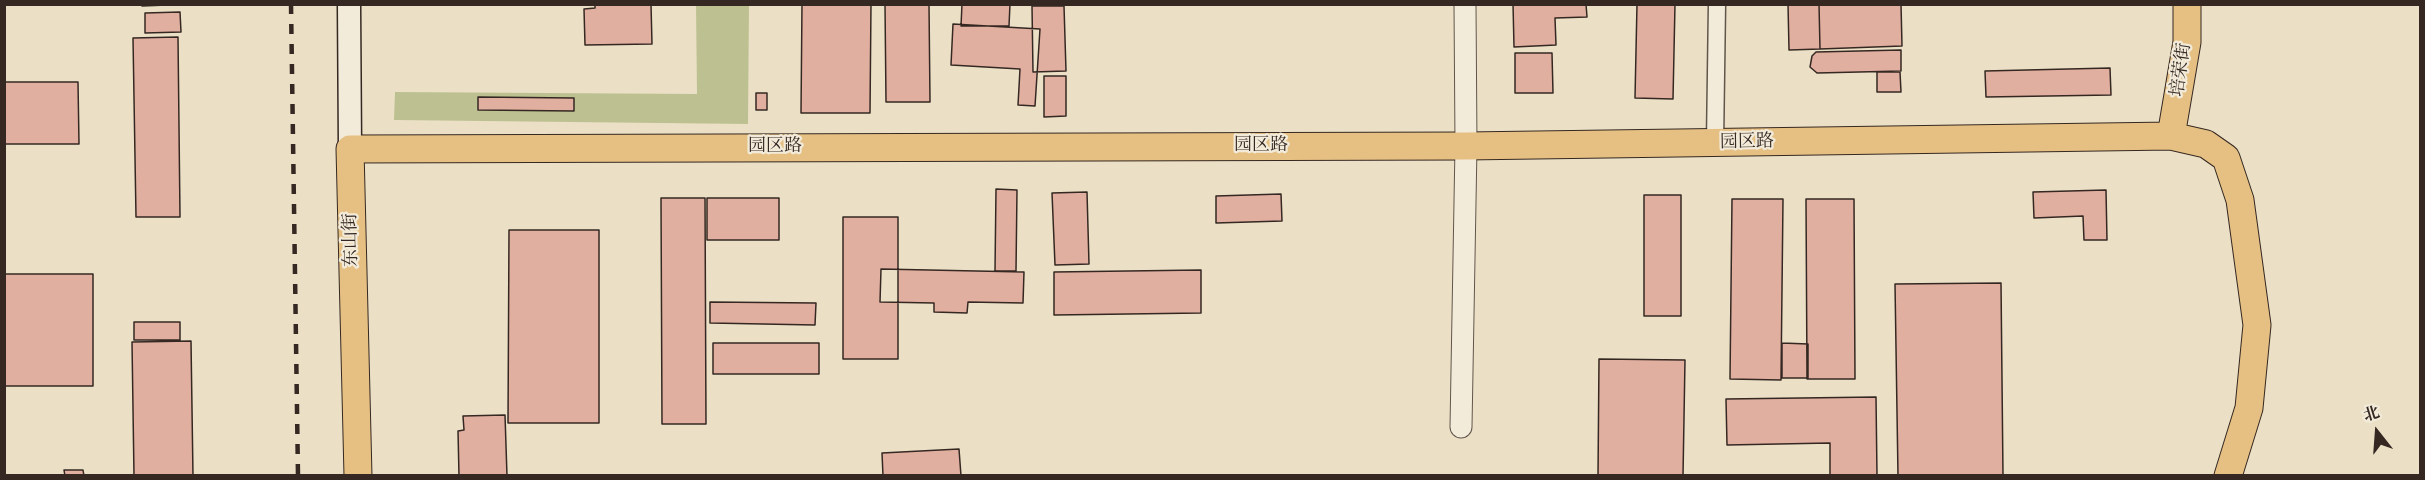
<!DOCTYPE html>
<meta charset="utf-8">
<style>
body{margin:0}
#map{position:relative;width:2425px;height:480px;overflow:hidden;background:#ebe0c6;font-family:"IM FELL English","Noto Serif SC",serif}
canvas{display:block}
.frame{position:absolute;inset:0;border:6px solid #352822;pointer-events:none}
.north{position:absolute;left:2347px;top:402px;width:60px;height:60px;-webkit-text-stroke:4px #f2ebda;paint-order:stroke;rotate:343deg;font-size:16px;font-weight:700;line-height:24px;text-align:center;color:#352822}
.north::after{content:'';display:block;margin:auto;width:21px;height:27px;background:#352822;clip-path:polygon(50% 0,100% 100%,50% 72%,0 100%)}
</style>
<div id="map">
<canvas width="2425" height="480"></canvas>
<div class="frame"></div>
<div class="north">北</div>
</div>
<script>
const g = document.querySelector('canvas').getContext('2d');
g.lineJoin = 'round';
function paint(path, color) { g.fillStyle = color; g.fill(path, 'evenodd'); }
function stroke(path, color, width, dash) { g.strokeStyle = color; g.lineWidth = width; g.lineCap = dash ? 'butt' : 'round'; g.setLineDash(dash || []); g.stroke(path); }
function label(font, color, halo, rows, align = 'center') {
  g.font = font + ' "IM FELL English","Noto Serif SC",serif'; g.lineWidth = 4.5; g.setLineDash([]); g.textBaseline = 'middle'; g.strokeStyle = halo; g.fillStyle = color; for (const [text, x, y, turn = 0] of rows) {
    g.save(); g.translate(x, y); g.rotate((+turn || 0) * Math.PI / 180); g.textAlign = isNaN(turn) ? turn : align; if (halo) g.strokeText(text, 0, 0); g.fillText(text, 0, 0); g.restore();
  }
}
const green = new Path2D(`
 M696,5H749L748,124L394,120L395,92L697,94Z`);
const building = new Path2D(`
 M142,4H192L142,6Z
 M595,4H651L652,44L585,45L584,9L595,8Z
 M802,4H871L870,113H801Z
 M885,4H929L930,102H886Z
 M962,4H1010L1009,26H961Z
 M1513,4H1586L1587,17L1555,18L1556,45L1514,47Z
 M1637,4H1675L1673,99L1635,98Z
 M1788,4H1819L1820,49L1789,50Z
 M1819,4H1901L1902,46L1820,49Z
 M1032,6H1064L1066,71L1033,72Z
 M180,12L181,32L145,33V13Z
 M953,24L1040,29L1035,106L1018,105L1020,69L951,65Z
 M178,37L180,217H136L133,38Z
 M1901,50V71L1817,73L1810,67L1812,56L1816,52Z
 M1515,53H1552L1553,93H1515Z
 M2110,68L2111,95L1986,97L1985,71Z
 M1877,72H1900L1901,92H1877Z
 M1044,76H1066V116L1044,117Z
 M4,82H78L79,144H4Z
 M756,93H767V110H756Z
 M478,97L574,98V111L478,110Z
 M996,189L1017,190L1016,271H995Z
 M2106,190L2107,240H2084L2083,216L2034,218L2033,192Z
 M1087,192L1089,264L1055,265L1052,193Z
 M1281,194L1282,221L1216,223V196Z
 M1644,195H1681V316H1644Z
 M661,198H705L706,424H662Z
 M707,198H779V240H707Z
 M1732,199H1783L1781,380L1730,379Z
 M1806,199H1854L1855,379H1807Z
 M843,217H898V359H843Z
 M509,230H599V423H508Z
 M881,269L1024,272L1023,303L968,302L967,313L934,312V303L880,302Z
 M1201,270V313L1054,315V272Z
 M4,274H93V386H4Z
 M2001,283L2003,476H1898L1895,284Z
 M710,302L816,303L815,325L710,323Z
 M134,322H180V340H134Z
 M191,341L193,476H134L132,342Z
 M713,343H819V374H713Z
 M1782,343L1808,344V378H1782Z
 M1599,359L1685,360L1683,476H1598Z
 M1876,397L1877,476H1830V443L1727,445L1726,399Z
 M505,415L507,476H459L458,431L464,430L463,416Z
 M959,449L961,476H883L882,453Z
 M64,470H83L84,476H65Z`);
const minor = new Path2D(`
 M1715,143L1717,4`);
const tertiary = new Path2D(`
 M1461,427L1466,146L1465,4`);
const secondary = new Path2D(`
 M349,4L350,149`);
const trunk = new Path2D(`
 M2171,136L2187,42V4
 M358,476L350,149L1466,146L2171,136L2206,144L2226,158L2240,200L2257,325L2249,408L2228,476`);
const rail = new Path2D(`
 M291,4L298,476`);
const streetNames = [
 ["培荣街",2182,70,-82],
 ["园区路",1747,143,-1],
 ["园区路",1261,146],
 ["园区路",775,147],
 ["东山街",352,240,-91]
];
paint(green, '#bdc191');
paint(building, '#e1afa0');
stroke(building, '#352822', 1.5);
stroke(minor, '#62564b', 19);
stroke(tertiary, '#62564b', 23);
stroke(secondary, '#352822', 25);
stroke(trunk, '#352822', 29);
stroke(minor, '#f2ebda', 16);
stroke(tertiary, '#f2ebda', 21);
stroke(secondary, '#f2ebda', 22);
stroke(trunk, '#e6c083', 27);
stroke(rail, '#352822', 4.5, [10, 10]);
label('18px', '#352822', '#f2ebda', streetNames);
</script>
